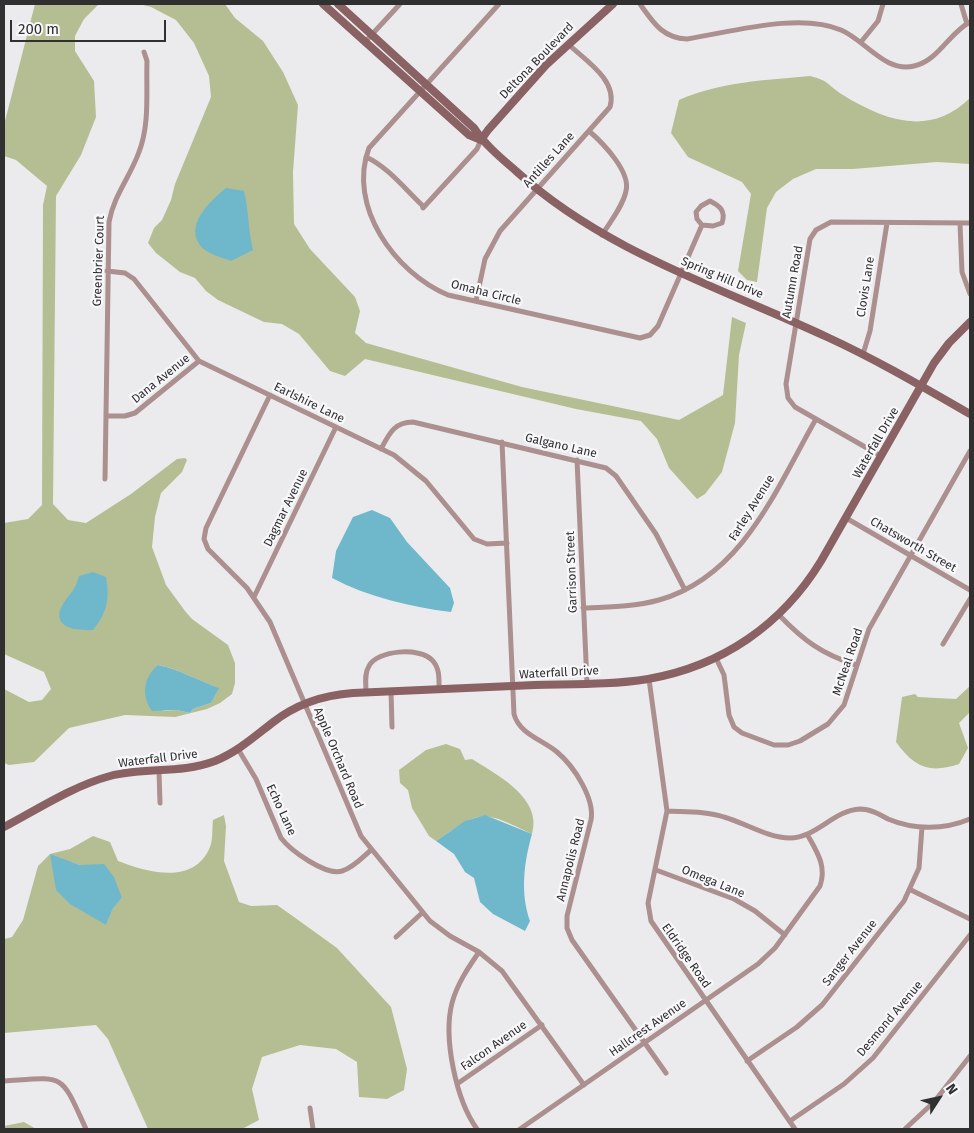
<!DOCTYPE html>
<style>
body{margin:0}
#map{position:relative;width:974px;height:1133px;overflow:hidden;background:#ebebed;font-family:"Fira Sans",sans-serif}
canvas{display:block}
.frame{position:absolute;inset:0;border:5px solid #303031;pointer-events:none}
.north{position:absolute;left:914px;top:1073px;width:50px;height:50px;-webkit-text-stroke:4px #f8f8fb;paint-order:stroke;rotate:55deg;font-size:14px;font-weight:700;line-height:20px;text-align:center;color:#303031}
.north::after{content:'';display:block;margin:auto;width:18px;height:22px;background:#303031;clip-path:polygon(50% 0,100% 100%,50% 72%,0 100%)}
.scale{position:absolute;left:10px;top:20px;width:156px;height:22px;box-sizing:border-box;border:2px solid #303031;border-top:0;padding-left:6px;font-size:15px;line-height:18px;white-space:nowrap;color:#303031;-webkit-text-stroke:4px #f8f8fb;paint-order:stroke}
</style>
<div id="map">
<canvas width="974" height="1133"></canvas>
<div class="frame"></div>
<div class="north">N</div>
<div class="scale">200 m</div>
</div>
<script>
const g = document.querySelector('canvas').getContext('2d');
g.lineJoin = 'round';
function paint(path, color) { g.fillStyle = color; g.fill(path, 'evenodd'); }
function stroke(path, color, width, dash) { g.strokeStyle = color; g.lineWidth = width; g.lineCap = dash ? 'butt' : 'round'; g.setLineDash(dash || []); g.stroke(path); }
function label(font, color, halo, rows, align = 'center') {
  g.font = font + ' "Fira Sans",sans-serif'; g.lineWidth = 4.5; g.setLineDash([]); g.textBaseline = 'middle'; g.strokeStyle = halo; g.fillStyle = color; for (const [text, x, y, turn = 0] of rows) {
    g.save(); g.translate(x, y); g.rotate((+turn || 0) * Math.PI / 180); g.textAlign = isNaN(turn) ? turn : align; if (halo) g.strokeText(text, 0, 0); g.fillText(text, 0, 0); g.restore();
  }
}
const green = new Path2D(`
 M35,4H99L84,19L75,36V51L94,81L96,117L81,155L56,196L53,504L68,520L86,523L131,494L177,459L185,458L187,460L182,472L161,493L155,517L152,547L166,585L185,611L192,619L228,645L235,663V683L232,694L220,703L207,709L175,717L125,715L69,728L34,762L9,765L4,763V689L29,702L42,700L51,689L44,672L4,654V523L28,519L42,505L43,205L47,186L16,160L4,156V125ZM158,665C181,670 197,680 218,688L211,703L193,709L190,713L177,710L163,711Z
 M139,4H225L235,18L263,41L283,72L298,105L293,172L294,224L310,249L355,297L360,311L355,333L366,343L522,387L679,420L723,395L732,317L746,323L739,355L735,423L722,472L705,494L697,499L669,468L657,439L641,421L576,409L365,359L345,376L330,371L299,334L282,324L264,322L218,300L206,291L195,278L180,272L156,253L148,243L154,228L162,220L171,200L175,184L211,97L209,76L194,43L176,20L151,7Z
 M810,76C830,81 827,85 843,95C885,121 930,137 970,98V164L937,162L853,169H816L793,179L776,192L767,208L757,282L747,280L738,271L751,194L742,182L688,157L671,133L679,100C719,82 767,80 810,76Z
 M970,686V712L959,723L968,748L959,764C929,774 914,767 896,742L902,697L915,694L918,697L956,699Z
 M446,744L460,749L465,760L472,759C497,775 543,798 532,834C482,810 482,809 436,841L429,836L412,808L408,790L400,783L399,770L426,750Z
 M224,815L226,826L224,861L239,902L251,906L277,905L294,917L337,948L391,1007L407,1069L404,1090L387,1099L359,1097L357,1062L336,1049L300,1045L262,1057L252,1089L259,1120L242,1129H148L108,1039L96,1025L4,1033V939L12,937L23,920L38,866L50,854L70,849L93,836L110,842L118,861C147,872 194,886 210,847C213,840 212,828 213,820ZM50,855L80,865L122,898L113,907L106,924Z
 M24,1122L36,1129H4V1126Z`);
const water = new Path2D(`
 M226,188L244,191C249,211 248,230 253,250L231,261C223,258 212,255 205,250C180,229 210,201 226,188Z
 M372,510L390,518L407,542L450,588L454,603L451,612C411,607 368,597 332,578L336,551L353,517Z
 M93,572L106,577C110,599 107,613 93,630C77,631 49,628 63,604C70,593 75,591 79,576Z
 M158,665C181,670 197,680 219,688L211,703L193,709L190,713L177,710L152,711C141,695 143,678 158,665Z
 M485,815L532,834C524,862 520,893 530,921L525,931L493,914L480,902L474,878L465,872L454,854L436,841L465,821Z
 M50,854L80,865L104,864L114,877L122,898L113,908L106,925L70,904L56,890Z`);
const street = new Path2D(`
 M499,4L369,148C347,206 395,273 448,295L640,338L650,335L658,326L702,225
 M640,4C653,22 662,38 687,39C731,32 800,12 841,30C865,40 885,73 914,66C938,61 949,33 970,22
 M961,4L967,24
 M365,42L400,4
 M861,42L878,21L883,4
 M589,131C603,143 631,172 626,191C623,206 610,222 602,235
 M366,157C388,167 405,189 422,205L423,208L477,149L481,140
 M710,201C720,206 726,211 722,223L713,226L702,225L697,219L696,212L701,206Z
 M960,224L962,272L970,294
 M107,271L125,273L134,279L199,361L394,455L426,481L474,539L487,544L507,543
 M476,301L485,259L500,231L610,107C618,80 585,60 568,44
 M863,354L870,331L887,223
 M270,395L206,528L204,539L208,549L247,588L270,622L361,836L430,921L450,936L479,952L502,971L584,1085
 M106,416H125L135,413L199,361
 M502,442L514,714C519,734 543,740 557,752C574,766 595,799 591,820L567,916V928L572,940L666,1073
 M381,449C389,434 394,422 413,422L606,468L616,476L656,534L685,590
 M881,456L795,407L788,398L786,384L810,239L816,230L831,222L970,223
 M577,460L587,683
 M105,479L109,222C114,195 130,177 139,152C150,124 146,90 147,61L144,52
 M846,518L970,590
 M254,597L336,427
 M583,608C608,607 634,607 659,600C743,576 776,489 816,419
 M779,615C804,641 822,654 856,665
 M943,644L970,599
 M716,658L724,675L729,715L734,727L742,733L774,745H788L800,741L828,724L844,705L869,629L970,451
 M649,679L667,811L648,903L651,921L795,1129
 M391,691L392,727
 M366,692C366,684 364,674 369,666C377,650 420,647 432,660C440,668 439,679 439,689
 M238,749L256,779L281,838C291,851 326,876 342,871C353,868 363,857 371,850
 M159,771L160,803
 M667,811C686,812 706,811 724,817C745,823 768,838 790,838C816,838 834,810 860,809C870,809 879,814 888,819C914,830 944,830 970,819
 M656,870L734,899L755,911L785,935
 M911,890L970,919
 M396,937L422,913
 M747,1061L797,1027L822,1005L904,901L919,868L922,827
 M4,1081C66,1077 60,1072 86,1129
 M457,1084L542,1025
 M310,1108L313,1129
 M790,1121L844,1084L873,1058L970,935
 M477,1129C456,1100 443,1038 452,1003C457,984 468,968 479,952
 M520,1129L758,964L775,948L820,886C827,866 817,852 807,834
 M905,1129L934,1102L970,1056`);
const secondary = new Path2D(`
 M323,4L469,135L481,140
 M338,4L474,128C485,145 501,158 516,171C605,252 720,287 827,337C877,360 923,387 970,414
 M481,140L488,130L546,65L613,4
 M4,827C38,809 73,786 110,776C145,767 181,774 215,761C237,752 254,737 272,723C296,704 324,695 353,693C414,690 474,688 535,685C572,684 612,685 648,679C722,666 782,625 821,561L934,363L949,343L970,322`);
const streetNames = [
 ["Deltona Boulevard",537,61,-46],
 ["Antilles Lane",549,160,-48],
 ["Greenbrier Court",99,261,-88],
 ["Spring Hill Drive",722,278,23],
 ["Autumn Road",793,282,-80],
 ["Clovis Lane",866,287,-81],
 ["Omaha Circle",486,293,14],
 ["Dana Avenue",161,379,-39],
 ["Earlshire Lane",309,403,26],
 ["Waterfall Drive",876,443,-60],
 ["Galgano Lane",561,446,13],
 ["Dagmar Avenue",286,508,-64],
 ["Farley Avenue",752,508,-58],
 ["Chatsworth Street",913,545,30],
 ["Garrison Street",572,572,-92],
 ["McNeal Road",848,662,-71],
 ["Waterfall Drive",559,673,-3],
 ["Apple Orchard Road",338,758,67],
 ["Waterfall Drive",158,759,-7],
 ["Echo Lane",281,810,65],
 ["Annapolis Road",571,860,-76],
 ["Omega Lane",713,882,22],
 ["Sanger Avenue",850,953,-52],
 ["Eldridge Road",686,956,55],
 ["Desmond Avenue",890,1019,-50],
 ["Hallcrest Avenue",648,1028,-35],
 ["Falcon Avenue",494,1046,-35]
];
paint(green, '#b5be92');
paint(water, '#6fb8cb');
stroke(street, '#ac8f8f', 5);
stroke(secondary, '#8b6263', 8);
label('12px', '#303031', '#f8f8fb', streetNames);
</script>
